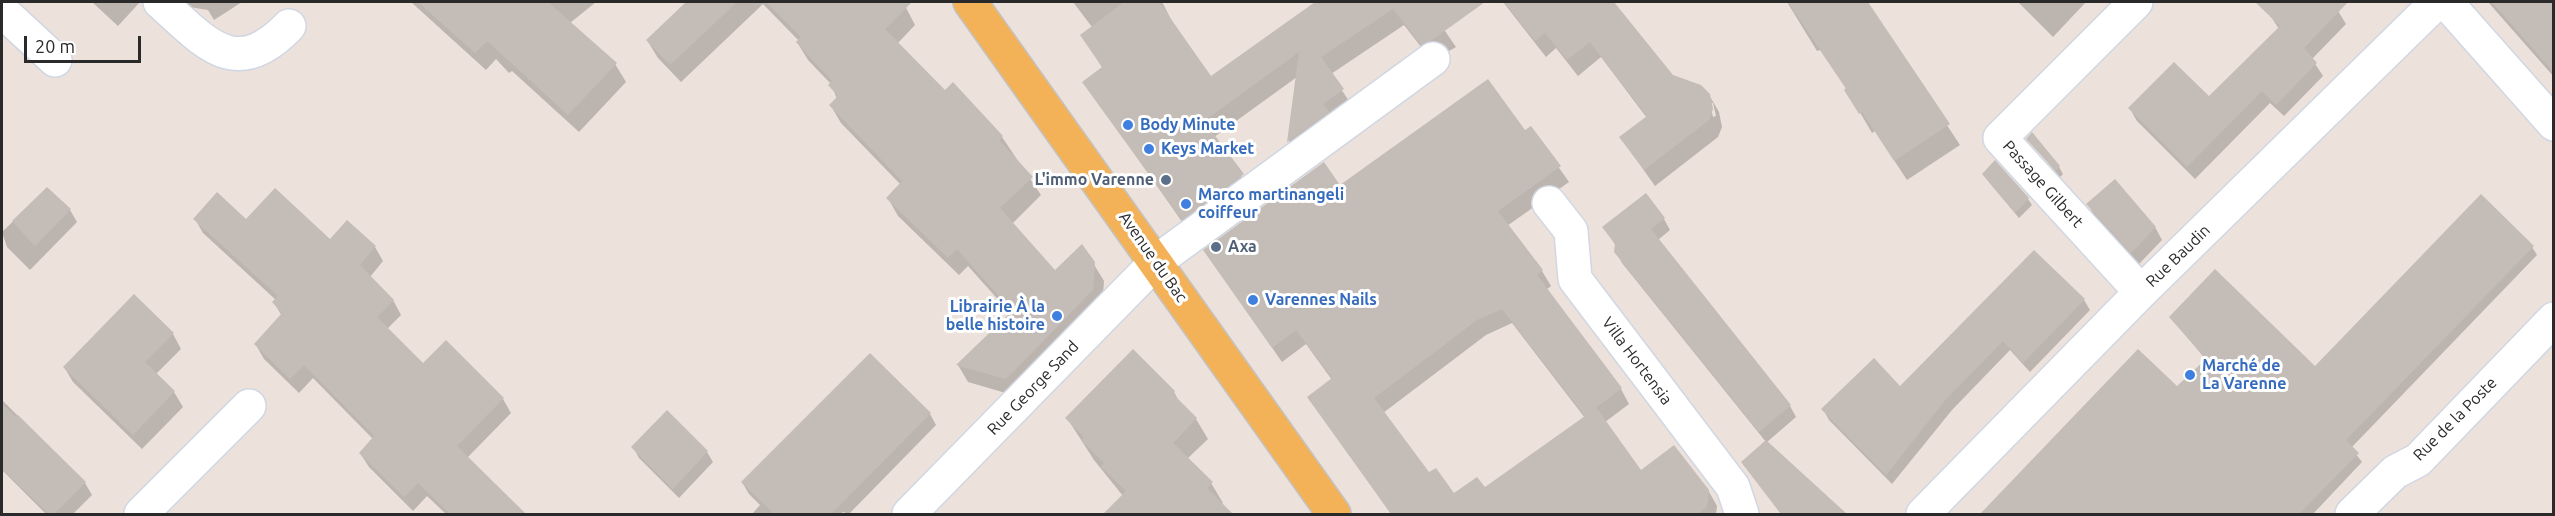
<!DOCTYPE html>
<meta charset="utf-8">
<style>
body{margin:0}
#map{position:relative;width:2555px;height:516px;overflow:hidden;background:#ece1db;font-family:Ubuntu,sans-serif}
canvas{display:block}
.frame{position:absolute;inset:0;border:3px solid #2a2a2a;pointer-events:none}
.scale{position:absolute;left:24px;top:36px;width:117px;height:27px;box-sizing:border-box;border:3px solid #2a2a2a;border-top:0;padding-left:8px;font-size:18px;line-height:21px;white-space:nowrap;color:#2a2a2a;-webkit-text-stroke:4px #fff;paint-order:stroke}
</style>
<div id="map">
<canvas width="2555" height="516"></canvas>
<div class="frame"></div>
<div class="scale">20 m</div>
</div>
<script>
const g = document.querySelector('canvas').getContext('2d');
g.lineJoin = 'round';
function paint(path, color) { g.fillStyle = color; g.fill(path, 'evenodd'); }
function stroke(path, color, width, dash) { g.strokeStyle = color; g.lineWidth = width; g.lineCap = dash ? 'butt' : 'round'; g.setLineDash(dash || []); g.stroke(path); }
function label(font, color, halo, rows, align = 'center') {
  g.font = font + ' Ubuntu,sans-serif'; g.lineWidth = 6; g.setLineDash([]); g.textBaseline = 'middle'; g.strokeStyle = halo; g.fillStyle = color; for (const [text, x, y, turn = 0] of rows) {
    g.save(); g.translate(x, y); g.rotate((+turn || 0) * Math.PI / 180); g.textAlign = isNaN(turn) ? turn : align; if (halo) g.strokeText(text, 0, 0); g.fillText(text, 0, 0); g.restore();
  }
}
const shadow = new Path2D(`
 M92,2H140L118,26Z
 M185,2H242L214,20L208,10L189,7Z
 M411,2H513L519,8L525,2H596L570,23L615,64L626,82L579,132L512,71L509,73L496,59L486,70Z
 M689,2H903L915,25L897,44L945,92L1002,137L1041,195L1012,224L1055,272L1093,263L1104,281L1102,308L1016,396L968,382L958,365L1011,314L968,266L959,275L898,216L888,198L901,185L841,123L831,106L837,99L831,84L808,60L797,42L799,41L763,4L681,82L658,58L647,40Z
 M1073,2H1162L1174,25L1211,78L1318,2H1425L1456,47L1432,61L1404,25L1331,74L1353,107L1298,159L1289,142L1297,77L1214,137L1252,192L1192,236L1084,82L1103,69L1082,35L1092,27Z
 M1503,2H1613L1672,76L1709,95L1719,112L1722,127L1718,137L1655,186L1621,138L1647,118L1601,57L1578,76L1556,48L1546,57ZM1710,103H1713L1716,116L1713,117Z
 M1787,2H1866L1960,145L1907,180L1875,131L1872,133L1847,90L1820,50L1817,51Z
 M2018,2H2086L2053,37Z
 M2278,2H2329L2338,11L2346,24L2312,59L2323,76L2284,116L2270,103L2195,179L2137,121L2130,109L2209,99L2279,29L2268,12Z
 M2488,2H2554V77Z
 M1531,128L1569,182L1507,226L1542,271L1551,286L1546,290L1621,389L1629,404L1605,422L1641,472L1708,490L1717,506L1716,514H1391L1309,397L1332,380L1306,344L1282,362L1205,251L1340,187L1525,132ZM1512,323L1585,418L1485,489L1454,495L1429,474L1383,413L1486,335Z
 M2028,139L2059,167L2063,174L2060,177Z
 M1988,181L2028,199L2032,205L2019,218Z
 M47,189L70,210L77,222L30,270L7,247L2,232Z
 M2088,204L2155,227L2162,240L2139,264L2095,217Z
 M195,219L246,221L330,241L348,222L375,247L383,261L370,277L393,300L401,315L387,329L423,365L503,399L511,413L467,458L517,507L521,514H446L427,496L413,511L369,467L360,453L373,439L313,378L299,393L264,359L256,345L282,316L274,303L276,300L203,233Z
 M1664,219L1670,230L1658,240L1790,406L1796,417L1767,442L1844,514H1781L1743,463L1766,442L1622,263L1616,251V246L1604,227Z
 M2532,247L2537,255L2351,448L2362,462L2313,514H1982L2138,351L2177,388L2206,360L2171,317L2316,368Z
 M2084,300L2090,310L2030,372L2010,350L1952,410L1892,484L1829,420L1823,409L1900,388Z
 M173,334L181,349L156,374L174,392L183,407L142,449L73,382L64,367Z
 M1174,392L1181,405L1196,419L1208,439L1187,459L1211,483L1223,503L1221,504L1231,514H1120L1115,505L1123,496L1094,460L1067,418Z
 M2,400L85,483L92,495L73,514H46L2,470Z
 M930,414L936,425L849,514L843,512L841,514H752L760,505L749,494L742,482Z
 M633,447L707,452L713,462L679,498L639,458Z`);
const building = new Path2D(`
 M418,2H548L617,63L568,115L487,41L475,53Z
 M686,2H737L670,65L646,40Z
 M766,2H912L885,29L945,90L953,82L1003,136L999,140L1033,177L1000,208L1055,270L1082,244L1095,262L1093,290L1006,379L956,365L1012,311L957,249L948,258L886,198L902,181L829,105L838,96L828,85L832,81L796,42L801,37Z
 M1124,2H1159L1211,76L1315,2H1485L1432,40L1421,45L1393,9L1321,57L1344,89L1323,104L1329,112L1287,142L1299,52L1204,121L1244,174L1182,220L1082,82L1102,67L1080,35Z
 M1504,2H1614L1673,75L1701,85L1710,94L1713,109L1709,120L1644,170L1619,137L1647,116L1590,42L1567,60L1545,33L1535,41Z
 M1788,2H1868L1950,124L1894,161L1862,112L1859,114L1844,90L1846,88Z
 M2255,2H2348L2304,48L2317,63L2276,105L2262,91L2187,167L2128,108L2174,62L2209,96L2280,26Z
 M2492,2H2553V72L2514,27Z
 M1488,79L1525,130L1531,126L1561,166L1498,211L1543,270L1537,275L1622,388L1585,416L1596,407L1641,470L1674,445L1709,490L1707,507L1697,514H1391L1307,397L1332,378L1296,330L1272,348L1203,250L1324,162L1340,185ZM1502,309L1585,416L1485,487L1477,477L1454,493L1436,468L1429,472L1374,398L1477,320Z
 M2032,132L2060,166L2056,171L2026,139Z
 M1995,160L2029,198L2015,213L1982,174Z
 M2115,179L2156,227L2131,253L2086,204Z
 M47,187L71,209L35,246L12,221Z
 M275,188L330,239L347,220L376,246L360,265L394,300L377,317L423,363L446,340L504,398L457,446L526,514H450L418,483L404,497L359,453L374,436L304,365L290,379L254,344L282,313L272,302L278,296L193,219L217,192L246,219Z
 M1646,193L1665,218L1651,229L1791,405L1759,432L1614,252L1615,244L1602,227Z
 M2481,194L2534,246L2346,440L2359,453L2299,514H1980L2138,349L2177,386L2206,359L2169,317L2215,269L2315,366Z
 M2034,250L2085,299L2023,363L2003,341L1946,399L1886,475L1821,409L1874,358L1900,386Z
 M134,294L174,333L145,362L175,391L133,435L63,367Z
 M1133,349L1175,391L1173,394L1197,418L1173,443L1213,482L1207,488L1233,514H1103L1126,491L1101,467L1104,463L1081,440L1084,437L1065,418Z
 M870,353L931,413L831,514H774L741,482Z
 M2,404L16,417L18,415L86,482L54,514H49L2,469Z
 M667,410L708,451L673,489L631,447Z
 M1766,440L1847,514H1781L1741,462Z`);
const minor = new Path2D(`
 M160,2C205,42 235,82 289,26
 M2136,2L2000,138L2141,292
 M2446,2L2554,124
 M2,11L55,60
 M1549,203L1571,231L1575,279L1733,487L1742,514
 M141,514L249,406
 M909,514L1157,261L1433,59
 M1923,514L2141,292L2437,2
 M2352,514L2395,472L2418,460L2554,319`);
const major = new Path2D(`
 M970,2L1334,514`);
const markers = [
 [1128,125,6,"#3f7fe0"],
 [1149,149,6,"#3f7fe0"],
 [1166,180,6,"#5c6f8a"],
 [1186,204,6,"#3f7fe0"],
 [1216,247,6,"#5c6f8a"],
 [1253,300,6,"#3f7fe0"],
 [1057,316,6,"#3f7fe0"],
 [2190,375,6,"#3f7fe0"]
];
const shopNames = [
 ["Body Minute",1140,125],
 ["Keys Market",1161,149],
 ["Marco martinangeli",1198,195],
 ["coiffeur",1198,213],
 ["Varennes Nails",1265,300],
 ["Librairie À la",1045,307,"right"],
 ["belle histoire",1045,325,"right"],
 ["Marché de",2202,366],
 ["La Varenne",2202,384]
];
const serviceNames = [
 ["L'immo Varenne",1154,180],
 ["Axa",1228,247,"left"]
];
const streetNames = [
 ["Passage Gilbert",2043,184,48],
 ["Rue Baudin",2178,256,-44],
 ["Avenue du Bac",1153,257,55],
 ["Villa Hortensia",1637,361,53],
 ["Rue George Sand",1033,388,-46],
 ["Rue de la Poste",2455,419,-45]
];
paint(shadow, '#0003');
paint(building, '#c4bdb7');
stroke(minor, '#d0d7e3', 36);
stroke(major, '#c3c3c3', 36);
stroke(minor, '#fff', 33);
stroke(major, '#f4b258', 33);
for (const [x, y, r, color] of markers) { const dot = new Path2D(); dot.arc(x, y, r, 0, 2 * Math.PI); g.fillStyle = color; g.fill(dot); stroke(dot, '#fff', 2); }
label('bold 16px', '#366cbe', '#fff', shopNames, 'left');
label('bold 16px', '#4e5e75', '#fff', serviceNames, 'right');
label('16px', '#2a2a2a', '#fff', streetNames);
</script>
